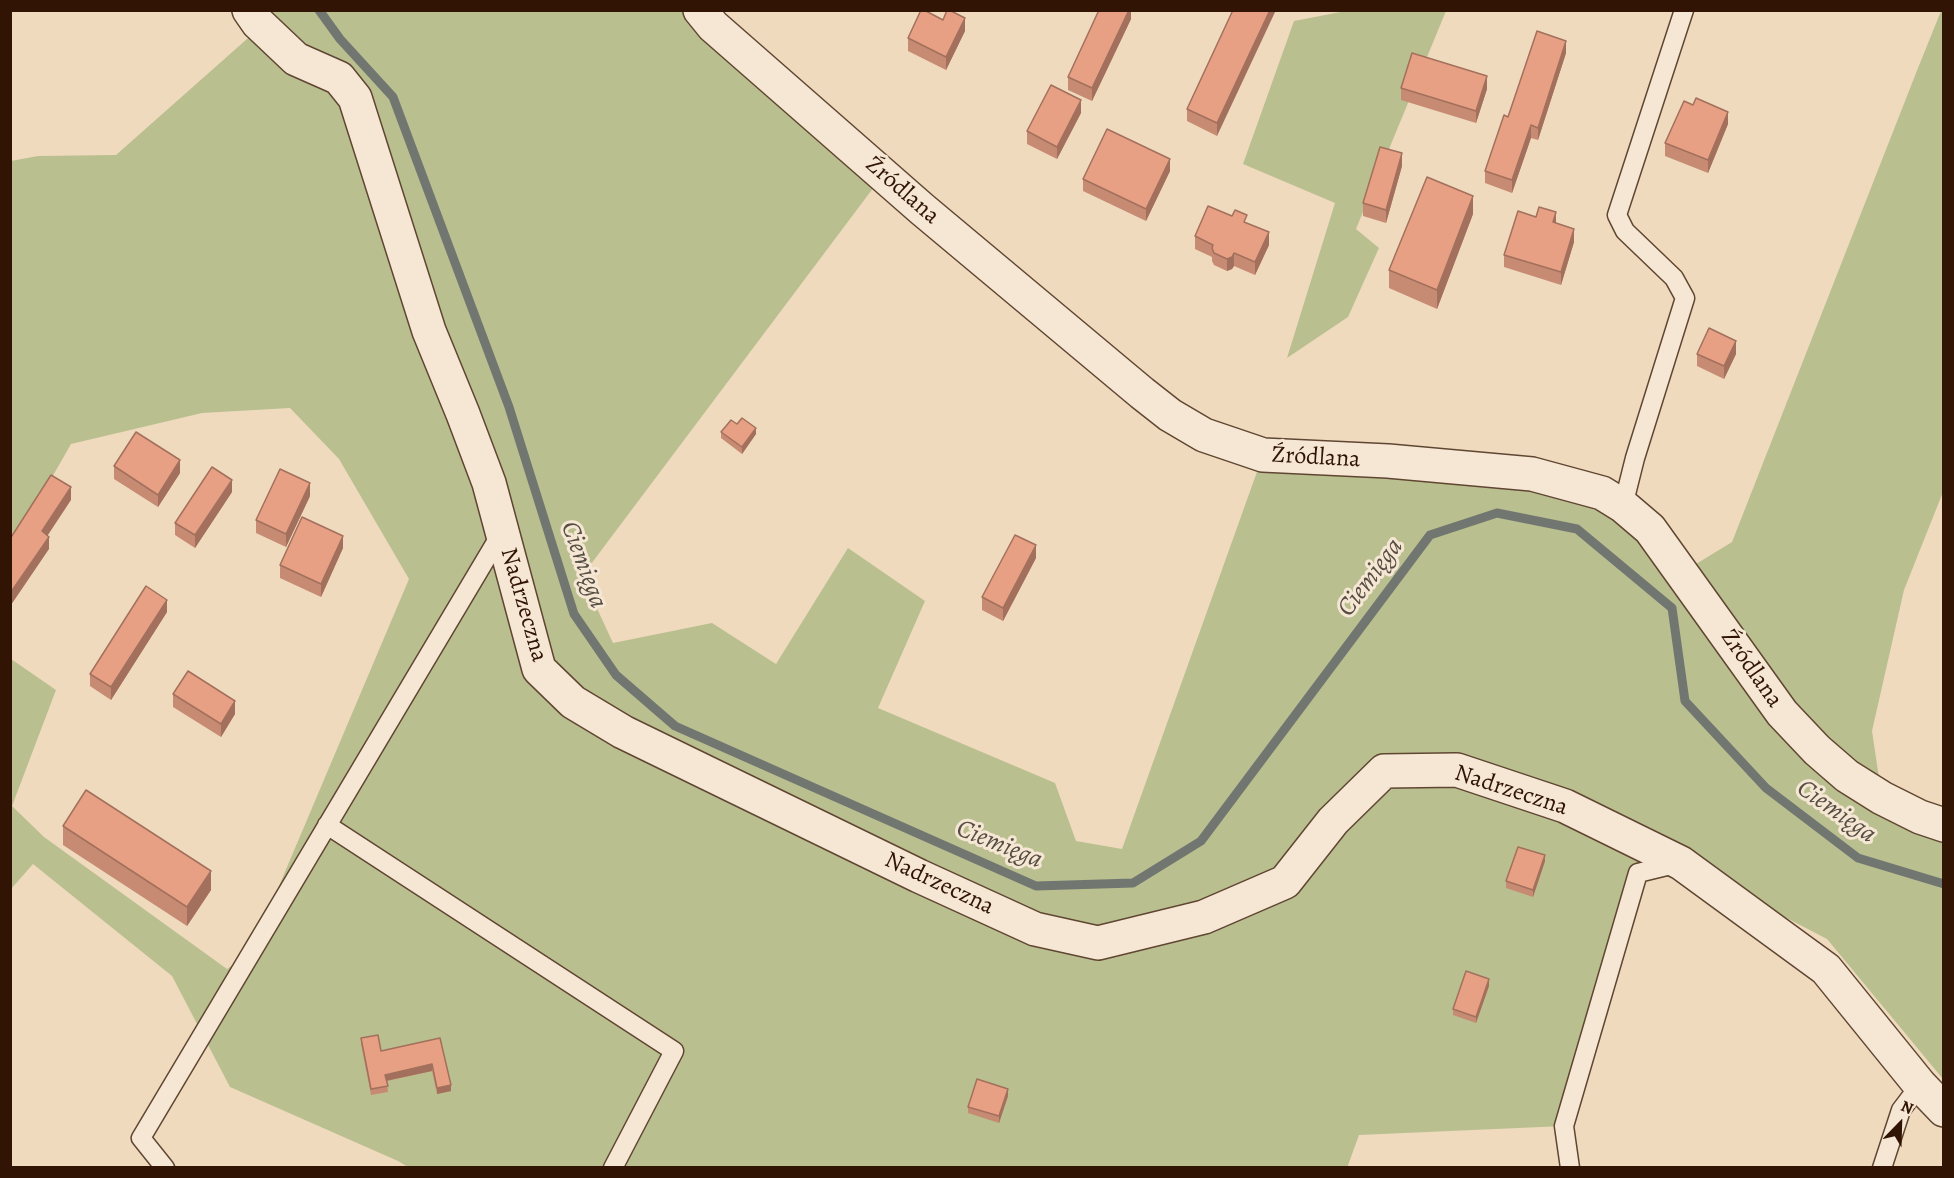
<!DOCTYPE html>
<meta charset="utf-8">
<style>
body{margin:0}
#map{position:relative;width:1954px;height:1178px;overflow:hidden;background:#efdabd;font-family:Alegreya,serif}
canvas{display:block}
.frame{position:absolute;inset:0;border:12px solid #311403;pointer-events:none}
.north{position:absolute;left:1870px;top:1094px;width:60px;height:60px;-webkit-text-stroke:4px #f5e7d4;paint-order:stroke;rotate:23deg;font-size:16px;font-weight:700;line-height:24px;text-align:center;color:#311403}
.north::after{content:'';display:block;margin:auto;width:21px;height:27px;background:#311403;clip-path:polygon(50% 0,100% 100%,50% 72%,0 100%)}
</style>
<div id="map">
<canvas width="1954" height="1178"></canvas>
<div class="frame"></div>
<div class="north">N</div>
</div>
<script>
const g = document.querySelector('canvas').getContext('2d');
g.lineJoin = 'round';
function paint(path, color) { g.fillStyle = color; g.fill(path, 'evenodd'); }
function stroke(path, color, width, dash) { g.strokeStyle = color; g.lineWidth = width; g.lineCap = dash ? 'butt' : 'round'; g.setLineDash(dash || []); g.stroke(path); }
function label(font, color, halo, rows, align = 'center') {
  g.font = font + ' Alegreya,serif'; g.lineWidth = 6; g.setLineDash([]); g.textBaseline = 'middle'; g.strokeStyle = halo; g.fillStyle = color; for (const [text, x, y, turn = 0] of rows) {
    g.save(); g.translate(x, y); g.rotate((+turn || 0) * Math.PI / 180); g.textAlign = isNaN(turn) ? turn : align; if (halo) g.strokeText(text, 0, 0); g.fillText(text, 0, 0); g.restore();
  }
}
const green = new Path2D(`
 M244,11H700L883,175L582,576L613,643L712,623L776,664L848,548L925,601L878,708L1055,783L1076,841L1122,849L1263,455L1602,493L1683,572L1732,542L1918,68L1941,11H1943V492L1904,590L1872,731L1882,798L1943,825V1079L1827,939L1679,862L1638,873L1564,1126L1359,1135L1347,1168L408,1167L398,1161L230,1087L172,976L33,864L11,889V659L56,690L12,806L44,837L227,969L251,952L409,579L339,459L290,408L202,413L71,444L11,549V161L38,156L116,155L256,31Z
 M1346,11H1446L1356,229L1379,248L1348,317L1287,358L1335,203L1243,164L1294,21Z`);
const stream = new Path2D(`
 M319,10L340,39L393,97L509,407L574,614L616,675L675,726L1036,886L1133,883L1201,841L1430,535L1497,513L1577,529L1672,608L1685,701L1766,788L1858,858L1944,884`);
const service = new Path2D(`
 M1623,506L1635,458L1685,298L1674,278L1625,231L1617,215L1684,10
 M327,825L674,1051L613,1168
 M165,1168L141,1138L502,532
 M1570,1168L1564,1126L1638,873L1679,863
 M1882,1168L1901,1110L1920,1085`);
const minor = new Path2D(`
 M249,10L258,23L296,59L339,78L355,98L429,331L463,414L489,483L539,669L573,702L623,732L919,876L1035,929L1098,943L1204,917L1285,882L1333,821L1384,771L1457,770L1565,806L1681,863L1826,969L1920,1085L1944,1110
 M700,10L713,26L922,209L1142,393L1170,415L1204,435L1263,455L1388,461L1532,474L1602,493L1623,506L1650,529L1782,713L1817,750L1847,776L1882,798L1920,817L1944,825`);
const wall = new Path2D(`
 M1131,10V19L1092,101L1068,90V77Z
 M1233,10L1217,136L1187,121V109Z
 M965,31L946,70L908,51V38Z
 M1566,53L1538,140L1531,138L1512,193L1485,183V171L1508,117Z
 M1401,88L1487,89L1476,123L1401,100Z
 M1081,113L1057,159L1027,144V131Z
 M1728,124L1708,173L1665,156V143Z
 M1402,166L1386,223L1363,216V203Z
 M1170,171L1146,221L1083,191V179Z
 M1473,214L1437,309L1389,288V270Z
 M1247,223L1269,245L1255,275L1234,266L1232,269L1227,271L1214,265L1212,261V257L1195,249V236Z
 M1556,223L1574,242L1561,285L1504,267V255Z
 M1697,354H1736L1724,379L1697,366Z
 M737,424L756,434L742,454L721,438V432Z
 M114,466L180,473L158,507L114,479Z
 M232,492L195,548L175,535V523Z
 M310,496L286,547L256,533V520Z
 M343,548L321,597L280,578V565Z
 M1036,558L1003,621L982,610V597Z
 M167,612L111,700L90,686V674Z
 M173,694L235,714L221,737L173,707Z
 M63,826L211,890L187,926L63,845Z
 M1545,861L1533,897L1506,888V881Z
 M1489,986L1476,1023L1453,1015V1009Z
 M361,1038L381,1051L440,1038L451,1091L437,1094L432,1071L387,1081L388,1092L371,1095L361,1044Z
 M1008,1096L999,1123L968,1113V1107Z`);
const shadedWall = new Path2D(`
 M1129,10H1131V19L1092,101V88Z
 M1270,10H1276L1217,136V123Z
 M965,18V31L946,70V57Z
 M1566,41V53L1538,140V128Z
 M1487,76V89L1476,123V111Z
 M1081,100V113L1057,159V147Z
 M1728,112V124L1708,173V160Z
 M1531,125V138L1512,193V180Z
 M1402,153V166L1386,223V210Z
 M1170,159V171L1146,221V209Z
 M1473,196V214L1437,309V290Z
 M1556,212V224L1553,222Z
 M1574,229V242L1561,285V272Z
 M1269,232V245L1255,275V262Z
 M1234,253V266L1232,269L1227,271V259Z
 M1736,341V354L1724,379V366Z
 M756,428V434L742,454V447Z
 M180,460V473L158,507V495Z
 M232,480V492L195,548V535Z
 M310,483V496L286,547V534Z
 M71,487V500L42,544V531Z
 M343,536V548L321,597V584Z
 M49,537V549L11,605V592Z
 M1036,545V558L1003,621V608Z
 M167,600V612L111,700V687Z
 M235,701V714L221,737V724Z
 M1545,855V861L1533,897V890Z
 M211,871V890L187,926V907Z
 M1489,979V986L1476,1023V1017Z
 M432,1064V1071L385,1081V1075Z
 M451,1085V1091L437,1094V1088Z
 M1008,1089V1096L999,1123V1116Z`);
const building = new Path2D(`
 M921,10H924L943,20L947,10H949L965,18L946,57L908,38Z
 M1099,10H1129L1092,88L1068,77Z
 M1233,10H1270L1217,123L1187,109Z
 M1537,31L1566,41L1538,128L1531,125L1512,180L1485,171L1504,115L1508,117Z
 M1412,53L1487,76L1476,111L1401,88Z
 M1051,85L1081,100L1057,147L1027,131Z
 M1696,98L1728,112L1708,160L1665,143L1684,101L1693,105Z
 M1107,129L1170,159L1146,209L1083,179Z
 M1380,147L1402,153L1386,210L1363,203Z
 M1427,177L1473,196L1437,290L1389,270Z
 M1208,206L1232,216L1235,210L1247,215L1244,222L1269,232L1255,262L1234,253L1232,257L1227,259L1214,253L1212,248L1213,245L1195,236Z
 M1539,207L1556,212L1553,222L1574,229L1561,272L1504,255L1518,211L1536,217Z
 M1709,328L1736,341L1724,366L1697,354Z
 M742,418L756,428L742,447L721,432L731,420L737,424Z
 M136,432L180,460L158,495L114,466Z
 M212,467L232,480L195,535L175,523Z
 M280,469L310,483L286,534L256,520Z
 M51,475L71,487L42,531L49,537L11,592L10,591V539Z
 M302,517L343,536L321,584L280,565Z
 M1015,535L1036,545L1003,608L982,597Z
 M146,586L167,600L111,687L90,674Z
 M188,671L235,701L221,724L173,694Z
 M86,790L211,871L187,907L63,826Z
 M1518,847L1545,855L1533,890L1506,881Z
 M1466,971L1489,979L1476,1017L1453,1009Z
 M378,1035L381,1051L440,1038L451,1085L437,1088L432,1064L385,1075L388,1086L371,1089L361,1038Z
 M977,1079L1008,1089L999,1116L968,1107Z`);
const streetNames = [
 ["Źródlana",902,191,41],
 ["Źródlana",1316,458,3],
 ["Nadrzeczna",523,605,74],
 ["Źródlana",1751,669,55],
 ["Nadrzeczna",1511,791,18],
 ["Nadrzeczna",939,884,25]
];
const waterNames = [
 ["Ciemięga",583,565,70],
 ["Ciemięga",1371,578,-53],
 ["Ciemięga",1836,812,35],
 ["Ciemięga",999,845,22]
];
paint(green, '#babf90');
stroke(stream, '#717770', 9);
stroke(service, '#604632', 21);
stroke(minor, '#604632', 36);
stroke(service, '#f5e7d4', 18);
stroke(minor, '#f5e7d4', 33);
paint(wall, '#c78a72');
paint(shadedWall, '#a2705c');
paint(building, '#e7a084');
stroke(building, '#a2705c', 1.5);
label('24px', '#311403', '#f5e7d4', streetNames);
label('italic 26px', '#564e43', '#f5e7d4', waterNames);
</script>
